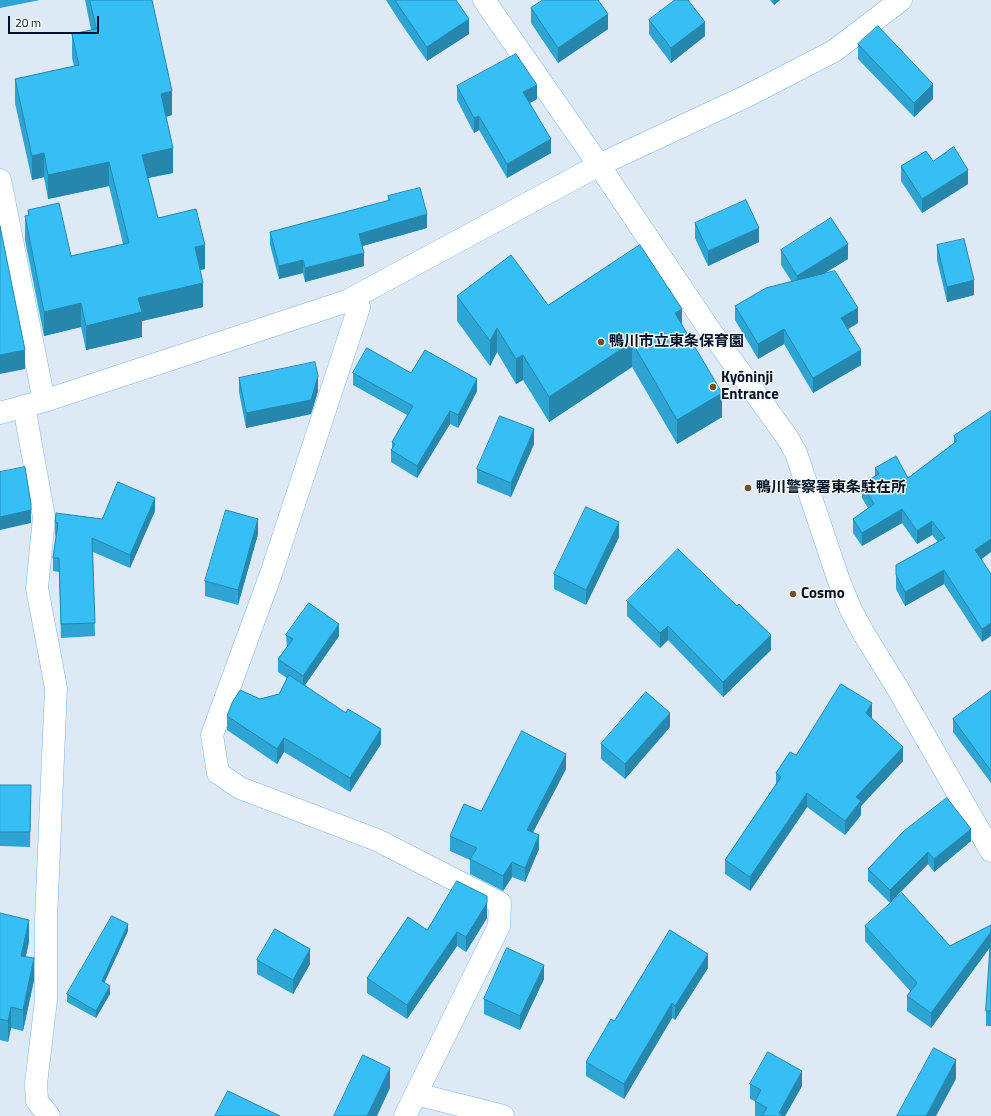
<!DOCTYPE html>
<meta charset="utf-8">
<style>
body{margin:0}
#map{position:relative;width:991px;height:1116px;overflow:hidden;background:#dde9f5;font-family:"Titillium Web",sans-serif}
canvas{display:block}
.scale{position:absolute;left:8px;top:16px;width:91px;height:18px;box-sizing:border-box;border:2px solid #001328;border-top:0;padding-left:5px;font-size:12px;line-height:14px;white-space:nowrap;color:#001328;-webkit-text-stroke:3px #f5f5f5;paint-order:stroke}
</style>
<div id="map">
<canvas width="991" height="1116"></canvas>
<div class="scale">20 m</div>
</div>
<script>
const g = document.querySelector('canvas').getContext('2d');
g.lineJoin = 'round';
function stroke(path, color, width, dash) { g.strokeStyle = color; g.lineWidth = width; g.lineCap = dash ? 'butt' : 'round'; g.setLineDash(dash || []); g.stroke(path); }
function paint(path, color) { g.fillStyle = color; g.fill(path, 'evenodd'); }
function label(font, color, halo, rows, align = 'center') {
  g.font = font + ' "Titillium Web","Noto Sans JP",sans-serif'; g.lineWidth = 3; g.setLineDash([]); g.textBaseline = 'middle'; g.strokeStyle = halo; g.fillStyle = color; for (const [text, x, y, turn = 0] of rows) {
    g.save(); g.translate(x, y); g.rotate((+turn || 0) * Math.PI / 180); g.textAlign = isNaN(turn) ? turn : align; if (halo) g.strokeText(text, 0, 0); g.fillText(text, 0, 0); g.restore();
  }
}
const street = new Path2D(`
 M484,0L599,165L709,329L787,437L796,453L839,581L851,610L864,634L898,689L991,851
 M0,180L44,401
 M347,301L359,307L272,571L212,735L218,773L240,788L377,840L500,903L499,926L405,1116
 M24,406L44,517L37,588L56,688L46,919V1000L36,1084L37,1101L49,1116
 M0,413L44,401L347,301L599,165L747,96L834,51L901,0
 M416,1094L503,1116`);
const wall = new Path2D(`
 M0,0H40L0,8Z
 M85,0H152L172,115L166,117L173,173L148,178L158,218L205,269L200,270L203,307L142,321V337L86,350L81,327L44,336L25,240V216L28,215V210L71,256L123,244L109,186L48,199L44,177L32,180L15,103V79L74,66L72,58V34L91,30Z
 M386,0H456L469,34L427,61L400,22Z
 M770,0H780L774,5Z
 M531,8L608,29L558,63L531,23Z
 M649,20L705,36L671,63L649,34Z
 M858,44L933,99L914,117L858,59Z
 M457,86L537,99L530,103L551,153L507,178L479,130L474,133L457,100Z
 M933,161L968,184L922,213L901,181V166Z
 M388,196L427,228L362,246L364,266L305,282L303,273L279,279L270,245V232L388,201Z
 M695,223L759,242L708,266L695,238Z
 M937,245L974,295L947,302L937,260Z
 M781,250L848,259L825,273L858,323L848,329L861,365L813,393L784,344L758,359L735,320V306L792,282L781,265Z
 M457,296L682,325L722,417L677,444L632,367L549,422L523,380L516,384L497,352L490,366L457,321Z
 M353,373H411L477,391L458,428L450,424L417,478L391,462V450L392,449V442L407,415L353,385Z
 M239,378L318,391L311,414L246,428L239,392Z
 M991,411V552L981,559L991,574L982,642L944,584L905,606L896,589V565L938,542L932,535L917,544L902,523L862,546L853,533V519L868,508L862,498V484L875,477V468L908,478L954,443V436Z
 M534,444L511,497L477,483V469Z
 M155,511L130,568L93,552L95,636L61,638L59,572L53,571V558L56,536L55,535V522L102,519Z
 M258,534L238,605L205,596V581Z
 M619,537L586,605L554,589V574Z
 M627,601L771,650L723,697L668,640L660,648L627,616Z
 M286,635L339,636L305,685L381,744L350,792L284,752L277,764L227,730V716L260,699L279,694L287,678L278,672V659L287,647Z
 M991,691V783L953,732V719Z
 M872,717V718L903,761L861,806V815L845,835L807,807L750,891L725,874V860L776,784V773L796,755Z
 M670,727L625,779L601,759V744Z
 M566,769L533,832L539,849L525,882L512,877L503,891L470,874V860L450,851V836L481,811Z
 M0,785H31L30,847L0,846Z
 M904,831L971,841L934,872L928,864L890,903L868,881V869Z
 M487,910V918L466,952L457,946L407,1019L367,993V978L427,930Z
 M0,913L29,941L26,957L34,980L23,1031L11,1028L8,1042L0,1040Z
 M991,925V1026H986V1011L990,947L931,1028L907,1011V996L911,992L865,941V926L950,946Z
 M128,931L104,983L110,994L96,1018L67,1002V994Z
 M257,960L310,964L293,994L257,974Z
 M708,968L675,1020L672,1018L624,1099L586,1076V1062L614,1021Z
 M544,979L520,1030L484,1014V999Z
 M750,1084L802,1086L785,1116H755V1101L750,1099Z`);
const shadedWall = new Path2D(`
 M774,0H780L774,5Z
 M608,14V29L558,63V48Z
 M469,19V34L427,61V47Z
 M705,22V36L671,63V48Z
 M933,84V99L914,117V103Z
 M537,85V99L523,107V92Z
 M172,91V115L161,118V94Z
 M479,116V130L474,133V118Z
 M551,139V153L507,178V164Z
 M173,148V173L142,179V155Z
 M44,153V177L32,180V156Z
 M109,162V186L48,199V175Z
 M968,170V184L922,213V199Z
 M427,214V228L359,247V234Z
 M759,228V242L708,266V251Z
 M848,244V259L797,290V276Z
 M205,245V269L195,271V247Z
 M364,253V266L305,282V268Z
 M303,260V273L279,279V266Z
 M974,280V295L947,302V287Z
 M203,283V307L142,321V337L86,350V326L138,298Z
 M81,303V327L44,336V312Z
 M858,308V323L841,333V318Z
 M682,309V334L675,313Z
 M497,328V352L490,366V341Z
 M784,329V344L758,359V344Z
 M632,342V367L549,422V397Z
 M25,350V369L0,374V355Z
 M861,350V365L813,393V378Z
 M523,355V380L516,384V359Z
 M318,376V391L311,414L246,428V413Z
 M477,379V391L458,428V415Z
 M722,393V417L677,444V420Z
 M450,411V424L417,478V466Z
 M534,429V444L511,497V483Z
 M155,498V511L130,568V555Z
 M31,504V523L0,530V517Z
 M902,509V523L862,546V533Z
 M258,519V534L238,605V590Z
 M932,521V535L917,544V531Z
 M619,522V537L586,605V590Z
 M991,539V552L975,564V550Z
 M944,570V584L905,606V592Z
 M991,623V636L982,642V629Z
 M339,624V636L303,688V676Z
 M668,626V640L660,648V633Z
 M771,635V650L723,697V682Z
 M872,703V717L866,727V713Z
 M670,713V727L625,779V764Z
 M381,729V744L350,792V778Z
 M284,738V752L277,764V749Z
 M903,747V761L861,806V815L845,835V821L856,797Z
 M566,754V769L527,844V830Z
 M807,793V807L750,891V877Z
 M971,829V841L934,872V859Z
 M539,835V849L525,882V868Z
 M928,852V864L890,903V890Z
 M512,862V877L503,891V876Z
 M487,896V918L466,952V937Z
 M29,920V941L21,977V956Z
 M128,924V931L102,988V981Z
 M457,932V946L407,1019V1005Z
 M991,932V946L931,1028V1013Z
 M310,949V964L293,994V980Z
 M708,954V968L675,1020V1006Z
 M34,958V980L23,1031V1010Z
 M544,965V979L520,1030V1016Z
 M110,986V994L96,1018V1011Z
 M672,1003V1018L624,1099V1084Z
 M11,1007V1028L8,1042V1021Z
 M956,1060V1079L936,1116H926Z
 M390,1068V1088L377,1116H367Z
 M802,1071V1086L785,1116H779V1113Z`);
const building = new Path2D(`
 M90,0H152L172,91L161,94L173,148L142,155L158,218L196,209L205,245L195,247L203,283L138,298L142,312L86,326L81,303L44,312L25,216L29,215L28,210L59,203L71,256L129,243L109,162L48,175L44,153L32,156L15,79L79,65L72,34L96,29Z
 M395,0H456L469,19L427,47Z
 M543,0H598L608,14L558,48L531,8Z
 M675,0H688L705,22L671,48L649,20Z
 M878,26L933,84L914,103L858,44Z
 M516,54L537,85L523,92L551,139L507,164L479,116L474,118L457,86Z
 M954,147L968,170L922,199L901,166L926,151L933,161Z
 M420,188L427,214L359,234L364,253L305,268L303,260L279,266L270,232L390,200L388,196Z
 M746,200L759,228L708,251L695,223Z
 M831,218L848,244L797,276L781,250Z
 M0,226L25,350L0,355Z
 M964,239L974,280L947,287L937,245Z
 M640,245L682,309L675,313L722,393L677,420L632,342L549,397L523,355L516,359L497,328L490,341L457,296L511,255L548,305Z
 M835,271L858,308L841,318L861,350L813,378L784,329L758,344L735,306L766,288Z
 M367,348L411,373L425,350L477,379L458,415L450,411L417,466L391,450L395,444L392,442L413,406L353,373Z
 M315,362L318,376L311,400L246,413L239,378Z
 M991,411V539L975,550L991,574V623L982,629L944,570L905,592L896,575V565L945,538L932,521L917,531L902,509L862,533L853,519L874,504L862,484L879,474L875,468L896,456L908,478L957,441L954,436Z
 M500,416L534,429L511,483L477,469Z
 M25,467L31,504V510L0,517V472Z
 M118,482L155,498L130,555L92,538L95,623L61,624L59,558H53L58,523L55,522L56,513L102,519Z
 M586,507L619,522L586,590L554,574Z
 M226,510L258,519L238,590L205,581Z
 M678,549L737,606L739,604L771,635L723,682L668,626L660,633L627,601Z
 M309,603L339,624L303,676L278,659L293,639L286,635Z
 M289,675L346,713L348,709L381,729L350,778L284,738L277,749L227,716L232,703L240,690L260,699L279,694Z
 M841,684L872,703L866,713L903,747L856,797L861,801L845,821L807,793L750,877L725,860L781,777L776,773L790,752L796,755Z
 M991,691V771L953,719Z
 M646,692L670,713L625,764L601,744Z
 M522,731L566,754L527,830L539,835L525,868L512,862L503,876L470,859L477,848L450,836L464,804L481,811Z
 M0,785H31L30,832H0Z
 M947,798L971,829L934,859L928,852L890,890L868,869L904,831Z
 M457,881L487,896V903L466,937L457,932L407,1005L367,978L408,917L427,930Z
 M902,893L950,946L991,925V932L931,1013L907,996L917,983L865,926Z
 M0,913L29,920L21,956L34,958L23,1010L11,1007L8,1021L0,1019Z
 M112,916L128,924L102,981L110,986L96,1011L67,994Z
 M275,929L310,949L293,980L257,960Z
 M670,930L708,954L675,1006L672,1003L624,1084L586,1062L611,1019L614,1021Z
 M991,934V1011H986Z
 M507,948L544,965L520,1016L484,999Z
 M934,1048L956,1060L926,1116H897Z
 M768,1052L802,1071L779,1113L783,1116H762L767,1108L755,1101L761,1090L750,1084Z
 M363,1055L390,1068L367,1116H334Z
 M228,1091L280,1116H215Z`);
const markers = [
 [601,342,4,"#745229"],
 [713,387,4,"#745229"],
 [748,488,4,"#745229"],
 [793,594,4,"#745229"]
];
const poiNames = [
 ["鴨川市立東条保育園",609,342],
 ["Kyōninji",721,378],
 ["Entrance",721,395],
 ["鴨川警察署東条駐在所",756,488],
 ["Cosmo",801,594]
];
stroke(street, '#7ab4ed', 23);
stroke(street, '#fff', 22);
paint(wall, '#2ea4d2');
paint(shadedWall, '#2686ab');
paint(building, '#36bff4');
stroke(building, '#2686ab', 1);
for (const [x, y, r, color] of markers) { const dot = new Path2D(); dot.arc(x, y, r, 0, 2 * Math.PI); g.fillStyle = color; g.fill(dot); stroke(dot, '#f5f5f5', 1.5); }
label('bold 15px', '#001328', '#f5f5f5', poiNames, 'left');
</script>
